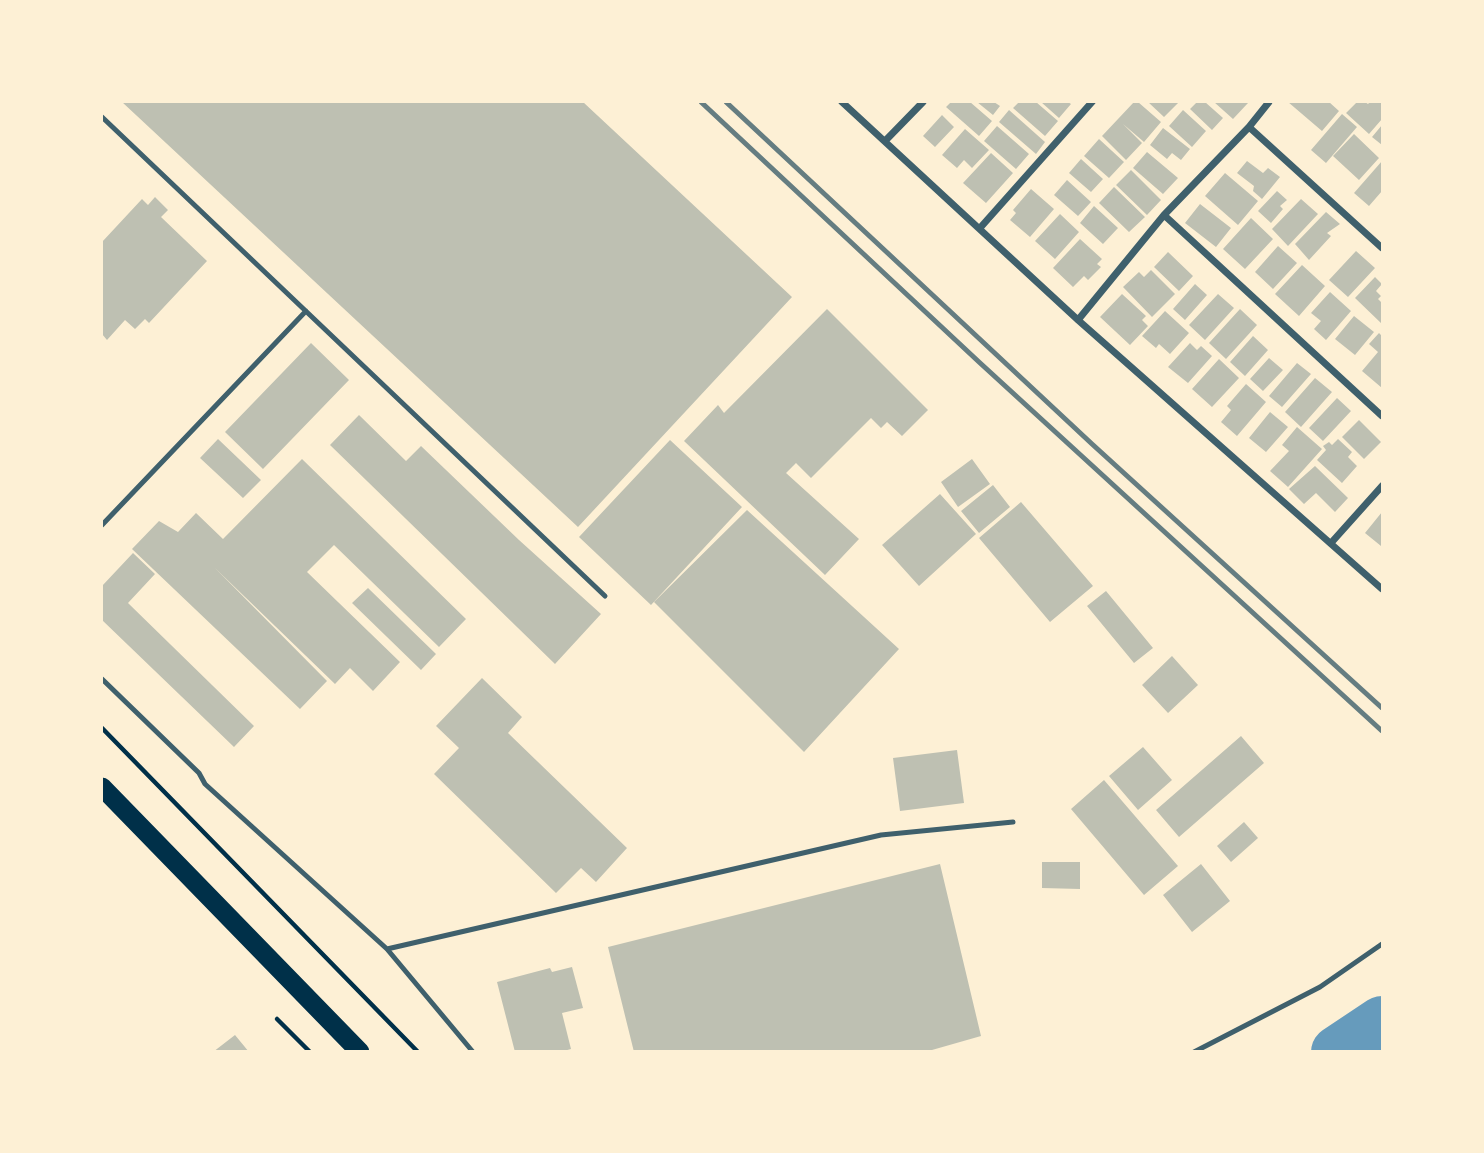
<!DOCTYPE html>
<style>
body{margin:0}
#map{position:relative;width:1484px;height:1153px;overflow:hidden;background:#fdf0d5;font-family:"Varela Round",sans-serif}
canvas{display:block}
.frame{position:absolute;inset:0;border:103px solid #fdf0d5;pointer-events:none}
</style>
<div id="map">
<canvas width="1484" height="1153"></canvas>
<div class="frame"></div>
</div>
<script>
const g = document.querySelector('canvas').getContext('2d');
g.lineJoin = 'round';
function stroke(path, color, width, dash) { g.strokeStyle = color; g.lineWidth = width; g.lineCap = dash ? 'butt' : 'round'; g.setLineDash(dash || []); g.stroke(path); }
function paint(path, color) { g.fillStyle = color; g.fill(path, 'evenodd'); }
const river = new Path2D(`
 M1337,1052L1382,1022`);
const building = new Path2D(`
 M122,102H583L792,297L578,527Z
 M951,102H970L992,121L979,136L946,107Z
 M977,102H994L1000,106L993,115Z
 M1019,102H1036L1058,121L1045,136L1013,108Z
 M1041,102H1068L1071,104L1059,118Z
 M1134,102H1138L1161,122L1144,142L1123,124L1142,143L1126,160L1102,136Z
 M1148,102H1179L1164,117Z
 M1197,102H1205L1223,118L1212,130L1190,109Z
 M1214,102H1246L1248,103L1233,119Z
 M1288,102H1329L1339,111L1322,131Z
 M1357,102H1365L1368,104L1370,102H1382V119L1369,134L1346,113Z
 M1009,110L1045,142L1036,154L999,122Z
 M1183,110L1206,131L1192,147L1169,126Z
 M1342,114L1357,127L1326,163L1311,150Z
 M942,115L954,127L935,147L923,136Z
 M1382,125V145L1372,137Z
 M997,126L1029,154L1016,169L984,141Z
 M1163,128L1190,149L1181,160L1172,153L1167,159L1150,145Z
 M965,129L989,150L972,168L964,160L957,168L942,155Z
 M1354,134L1379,158L1359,180L1333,156Z
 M1099,139L1124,162L1109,178L1084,156Z
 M1147,152L1178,178L1163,194L1133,168Z
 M991,153L1013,173L986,203L963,183Z
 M1081,159L1103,179L1091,192L1069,173Z
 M1247,161L1263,173L1268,168L1280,177L1262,199L1253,191L1254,186L1237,173Z
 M1382,161V191L1369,206L1354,193Z
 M1131,170L1161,200L1147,215L1116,185Z
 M1225,173L1258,201L1238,225L1205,196Z
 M1067,180L1091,202L1078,216L1054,195Z
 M1114,187L1145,217L1129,232L1099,203Z
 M1031,189L1054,209L1030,237L1010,220L1016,213L1013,210Z
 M1277,191L1287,200L1280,206L1283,209L1271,223L1258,211Z
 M155,197L168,210L161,217L207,261L149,323L145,319L135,329L125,320L107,340L102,334V242L142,199L148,205Z
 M1301,199L1318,214L1288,246L1272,229Z
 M1200,204L1231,228L1216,247L1185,223Z
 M1094,206L1118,228L1103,244L1080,223Z
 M1326,212L1340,224L1327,233L1331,236L1309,260L1295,244Z
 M1060,214L1079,232L1055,259L1035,241Z
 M1251,218L1273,239L1245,269L1223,249Z
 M1080,239L1102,259L1097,264L1101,267L1088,280L1084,276L1073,287L1053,268Z
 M1278,246L1297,263L1273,289L1255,272Z
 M1356,251L1375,268L1348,297L1329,280Z
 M1168,252L1193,276L1179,291L1154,267Z
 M1302,265L1325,286L1299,316L1275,294Z
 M1151,270L1175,294L1152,317L1123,287L1139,272L1144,277Z
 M1375,277L1382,284L1376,291L1381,296L1378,299L1382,303V324L1355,298Z
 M1195,284L1207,295L1185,320L1173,309Z
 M1330,292L1351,311L1326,340L1314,329L1321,321L1311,313Z
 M1122,294L1146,316L1142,320L1148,326L1130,345L1100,317Z
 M1218,294L1234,308L1205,340L1189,325Z
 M827,309L928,410L902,436L887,422L881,428L871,418L811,478L796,463L786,473L859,539L825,575L684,441L718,405L724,413Z
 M1240,309L1257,325L1226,359L1209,343Z
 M1165,311L1189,333L1170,354L1159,344L1156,348L1142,336Z
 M1354,316L1374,332L1355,355L1335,339Z
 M1379,333L1382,336V388L1362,371L1378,352L1369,344Z
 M1253,336L1268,350L1245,376L1230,362Z
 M311,343L349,380L263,469L225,432Z
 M1190,343L1197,350L1201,346L1212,356L1188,383L1168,367Z
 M1269,358L1283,370L1263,391L1250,379Z
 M1219,359L1239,378L1212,407L1192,389Z
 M1297,363L1311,374L1282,407L1269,396Z
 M1315,378L1332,392L1301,427L1285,412Z
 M1246,384L1266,402L1237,436L1221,422L1231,410L1227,406Z
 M1337,398L1351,411L1323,441L1309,428Z
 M1270,412L1288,427L1266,452L1249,438Z
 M359,415L406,461L421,446L519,540L601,614L555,664L330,445Z
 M1359,420L1381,442L1364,459L1342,437Z
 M1297,427L1322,449L1288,487L1270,471L1289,451L1282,445Z
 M218,439L261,480L243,498L200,458Z
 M1338,439L1352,452L1348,457L1357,466L1342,483L1317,460L1326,450L1323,446L1329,442L1332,445Z
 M670,440L742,507L651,605L579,537Z
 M302,459L466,619L439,647L334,545L307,572L400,662L373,691L350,668L335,684L215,568L327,681L300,709L132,549L159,521L178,532L196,513L223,539Z
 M972,459L990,484L958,507L941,482Z
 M1315,466L1348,498L1335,512L1316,493L1304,504L1289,489Z
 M993,485L1010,507L979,533L961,511Z
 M940,494L976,534L919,586L882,545Z
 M1021,502L1093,586L1050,622L979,538Z
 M747,510L899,649L804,752L654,602Z
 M1382,512V543L1381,546L1365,533Z
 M133,553L155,574L128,603L254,726L234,747L102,620V586Z
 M368,588L436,654L421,670L352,603Z
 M1106,591L1153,648L1134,663L1087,606Z
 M1172,656L1198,685L1168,713L1142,685Z
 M482,678L522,717L508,733L627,848L596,882L581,868L556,893L434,774L459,748L436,726Z
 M1241,736L1264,763L1179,837L1156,810Z
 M1143,747L1172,780L1138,810L1109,776Z
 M957,750L964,803L900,811L893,758Z
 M1104,780L1178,866L1144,895L1071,809Z
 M1244,822L1258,838L1231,862L1217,846Z
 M1042,862H1080V889L1042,888Z
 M940,864L981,1036L925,1052H634L608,947Z
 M1201,864L1230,901L1192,932L1163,895Z
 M572,967L583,1008L562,1013L571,1049L560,1052H515L497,982L550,968L552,972Z
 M235,1035L249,1052H213Z`);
const path = new Path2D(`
 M102,728L418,1052
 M277,1019L310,1052`);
const service = new Path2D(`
 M102,117L605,596
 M102,525L306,311
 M102,679L199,773L205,784L387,949L473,1052
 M387,949L881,835L1013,822
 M1194,1052L1320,987L1382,944`);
const minor = new Path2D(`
 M842,102L1078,320L1382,589
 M1249,127L1382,248
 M886,140L923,102
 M1164,215L1382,416
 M980,228L1092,102
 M1078,320L1164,215L1249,127L1269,102
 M1331,543L1382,486`);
const trunk = new Path2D(`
 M102,787L360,1052`);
const rail = new Path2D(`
 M701,102L979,362L1382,731
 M726,102L1092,444L1382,708`);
stroke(river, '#669bbc', 52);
paint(building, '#bec0b2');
stroke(path, '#003049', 4.5);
stroke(service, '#3f606c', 5);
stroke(minor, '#3f606c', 7);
stroke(trunk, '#003049', 19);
stroke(rail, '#657d81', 5);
</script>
